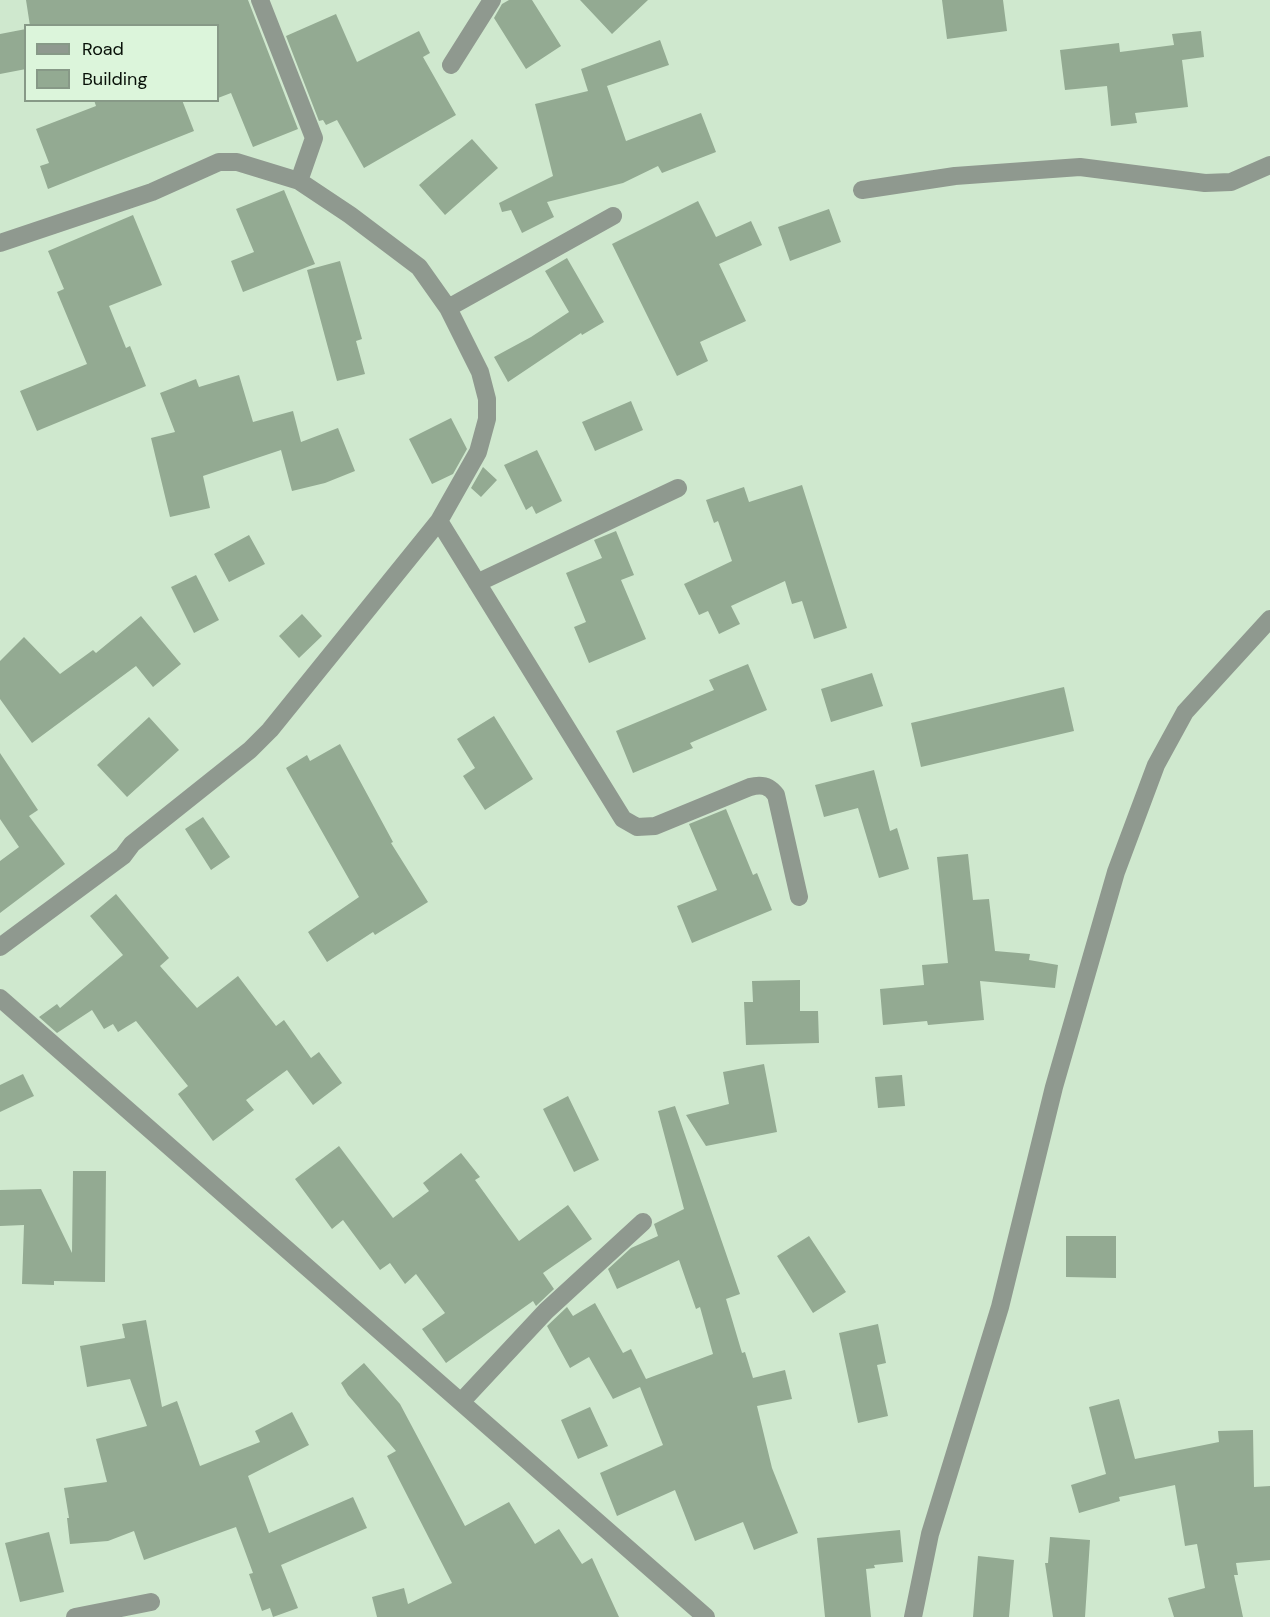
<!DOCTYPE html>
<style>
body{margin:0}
#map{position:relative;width:1270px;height:1617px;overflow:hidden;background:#cfe8ce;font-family:"DM Sans",sans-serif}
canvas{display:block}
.legend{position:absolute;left:24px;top:24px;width:195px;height:78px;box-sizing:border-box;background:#dcf5db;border:2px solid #879987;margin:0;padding:8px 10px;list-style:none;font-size:18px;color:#081008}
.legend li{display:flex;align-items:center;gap:12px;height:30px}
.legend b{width:30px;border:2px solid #879987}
</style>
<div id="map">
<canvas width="1270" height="1617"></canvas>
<ul class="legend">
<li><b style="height:8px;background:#8f998f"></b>Road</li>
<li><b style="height:16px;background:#93aa92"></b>Building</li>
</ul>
</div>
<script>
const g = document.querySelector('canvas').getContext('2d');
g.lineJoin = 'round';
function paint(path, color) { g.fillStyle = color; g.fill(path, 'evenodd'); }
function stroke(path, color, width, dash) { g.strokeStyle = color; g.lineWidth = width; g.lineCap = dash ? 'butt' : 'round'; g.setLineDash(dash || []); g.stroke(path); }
const building = new Path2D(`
 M26,0H248L298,129L253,147L231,93L218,98V26H30Z
 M509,0H532L561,46L526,69L494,18L502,4Z
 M580,0H648L612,34Z
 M942,0H1003L1007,31L947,39Z
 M336,14L357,62L419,31L430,53L423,57L456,115L364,168L337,120L326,125L323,120L319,121L286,36Z
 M26,29V69L0,74V34Z
 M1201,31L1204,57L1182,60L1188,107L1135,113L1137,123L1111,126L1107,86L1065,90L1060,50L1119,43L1120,52L1174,45L1172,34Z
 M660,40L669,65L601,88L607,86L626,141L701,113L716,152L662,173L658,166L623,183L547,202L554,217L522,233L511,210L502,212L499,203L553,176L535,104L588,91L581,69Z
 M94,100H182L194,131L48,189L40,166L49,163L36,129L96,106Z
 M472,139L498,168L445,215L419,185Z
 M284,190L315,264L243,292L231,261L254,252L236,209Z
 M698,201L716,237L751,221L762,245L719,264L746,321L700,342L708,361L677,376L612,244Z
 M829,209L841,242L790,261L778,227Z
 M133,215L162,285L109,306L126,348L130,346L146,386L37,431L20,391L87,364L57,292L64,289L48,251Z
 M567,258L604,322L582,335L581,333L508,382L494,357L531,337L569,312L545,271Z
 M340,261L362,339L356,341L365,374L337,381L307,270Z
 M239,375L253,422L293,411L301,442L338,428L355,471L325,483L292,491L281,450L203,476L210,508L170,517L151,438L175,432L160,393L196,379L199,387Z
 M631,401L643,430L595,451L582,422Z
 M451,418L467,449L453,474L432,484L409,439Z
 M537,450L562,501L536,514L532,506L526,510L504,465Z
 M483,467L497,480L481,497L471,488Z
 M802,485L847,628L814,639L802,601L792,604L785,581L731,606L740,624L719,634L708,611L699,615L684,584L732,561L718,521L714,523L706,500L744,487L749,502Z
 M616,531L634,575L621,580L646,639L589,663L574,627L586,622L566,573L602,558L594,540Z
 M249,535L265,564L229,582L214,554Z
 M196,575L219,620L194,633L171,587Z
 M302,614L322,636L299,658L279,636Z
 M141,616L181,664L153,687L136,666L32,743L0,699V661L24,637L60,674L93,650L96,653Z
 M748,664L767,710L690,743L693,748L633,773L616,731L714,690L709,680Z
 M872,673L883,706L831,722L821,689Z
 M1064,687L1074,731L921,767L911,723Z
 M494,716L533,779L485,810L463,776L475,768L457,739Z
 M149,717L179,750L127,797L97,765Z
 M340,744L393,842L391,843L428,902L375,935L373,932L327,962L308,932L359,897L286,768L307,755L310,761Z
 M0,753L38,810L29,816L65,864L0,913V861L19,847L0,819Z
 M874,770L890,831L897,828L909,869L879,878L858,808L824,817L815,785Z
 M726,809L753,875L757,873L772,910L692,943L677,906L717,890L689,824Z
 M203,817L230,857L211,870L185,829Z
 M968,854L973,900L989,899L995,951L1030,954L1029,960L1058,965L1055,988L980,981L984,1020L928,1025L927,1021L883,1025L880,989L924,985L922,965L948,963L937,857Z
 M116,894L169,958L160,966L197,1008L238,976L276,1026L284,1020L311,1058L319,1052L342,1083L313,1105L287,1070L246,1100L254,1110L213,1141L178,1094L188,1086L136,1021L118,1032L113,1024L104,1029L92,1010L57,1033L39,1017L57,1004L60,1008L123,955L90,916Z
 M800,980V1011H818L819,1043L746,1045L744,1002H753L752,981Z
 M764,1064L777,1132L706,1146L686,1115L729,1104L723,1072Z
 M23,1074L34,1096L0,1112V1085Z
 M902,1075L905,1106L878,1108L875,1077Z
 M568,1096L599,1160L574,1172L543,1109Z
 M675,1106L740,1294L726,1299L742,1353L745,1352L753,1378L785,1370L792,1399L757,1406L772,1468L798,1533L754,1550L743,1522L695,1541L675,1490L617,1516L600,1473L663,1445L640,1387L613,1399L589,1357L570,1368L547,1326L567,1307L573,1316L595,1303L623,1353L631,1349L646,1379L713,1354L700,1307L696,1309L679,1260L617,1289L608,1269L631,1248L658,1236L654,1224L684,1209L658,1111Z
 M339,1146L393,1218L429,1191L423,1183L461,1153L480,1177L475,1180L519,1241L568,1205L592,1239L543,1273L554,1289L536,1306L533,1301L446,1363L422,1329L445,1313L416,1274L405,1284L390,1263L380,1270L343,1220L332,1229L295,1179Z
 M73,1171H106L105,1282L54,1281V1285L22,1284L24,1225L0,1226V1190L41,1189L72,1253Z
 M809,1236L846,1292L813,1313L777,1256Z
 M1066,1236H1116V1278L1066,1277Z
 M146,1320L162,1407L177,1401L200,1466L260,1442L255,1431L292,1412L309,1445L248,1476L269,1533L353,1497L367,1528L281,1565L298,1608L273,1617L270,1608L262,1611L249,1574L253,1573L236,1527L144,1560L134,1531L108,1541L70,1544L67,1518H69L64,1488L107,1482L96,1439L147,1426L130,1379L87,1387L80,1346L125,1338L122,1324Z
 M878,1324L886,1363L877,1365L888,1416L858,1423L839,1333Z
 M364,1363L400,1404L465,1526L509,1502L535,1544L559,1529L582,1564L592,1558L619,1617H377L372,1597L404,1588L408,1604L452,1583L387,1456L396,1451L348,1395L341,1383Z
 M1119,1399L1135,1459L1219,1442L1218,1431L1253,1430L1254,1487L1270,1486V1560L1236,1563L1238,1575H1234L1243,1617H1174L1168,1598L1205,1588L1197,1544L1185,1546L1175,1485L1119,1497L1120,1501L1079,1513L1071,1485L1106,1474L1089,1407Z
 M590,1407L608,1446L578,1459L561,1420Z
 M900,1530L903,1562L874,1565L875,1568L866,1569L871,1617H825L817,1538Z
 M49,1532L64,1592L20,1602L5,1543Z
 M1050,1537L1090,1540L1085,1617H1053L1045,1563H1048Z
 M978,1556L1014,1560L1009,1617H973Z`);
const minor = new Path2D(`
 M260,0L314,138L299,181
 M451,65L492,0
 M862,190L955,176L1080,167L1205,183L1231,182L1270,165
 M0,243L152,192L219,162H237L299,181L350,215L419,267L448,308L480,372L487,399V419L478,452L439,521L270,730L250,750L132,844L123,856L0,947
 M448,308L613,216
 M439,521L623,819L637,827L655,826L750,787C761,784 769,785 776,795L799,897
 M477,583L678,488
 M0,998L706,1617
 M461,1402L546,1311L643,1222
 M75,1617L151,1602
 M913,1617L930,1534L1000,1307L1054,1087L1116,872L1156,765L1185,712L1270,619`);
paint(building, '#93aa92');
stroke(minor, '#8f998f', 18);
</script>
